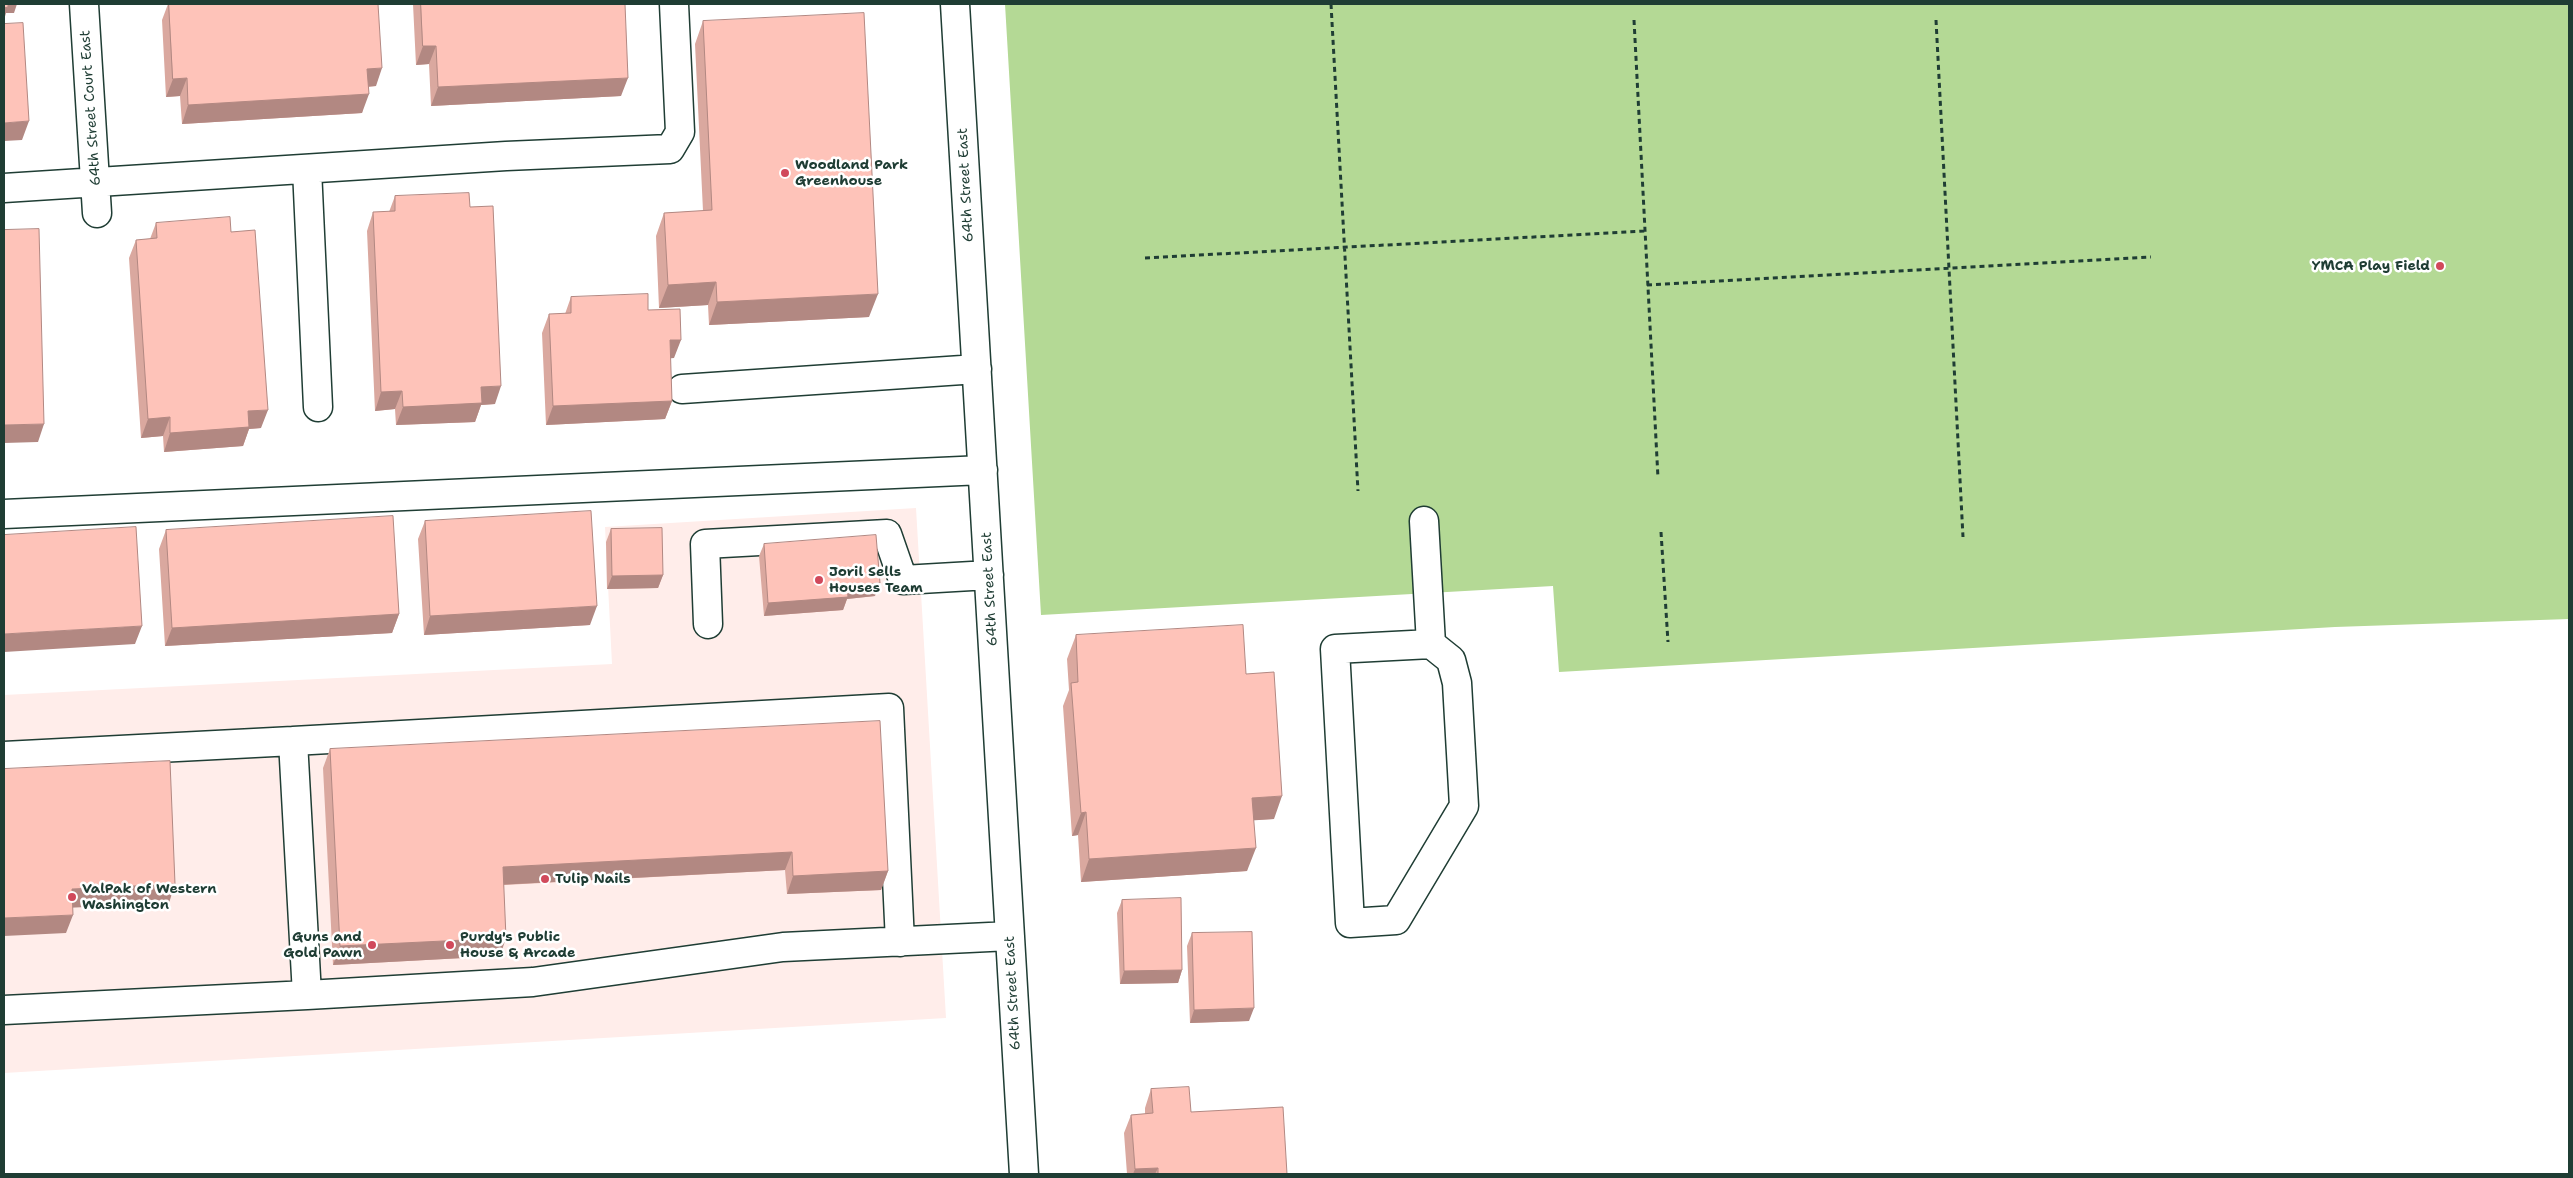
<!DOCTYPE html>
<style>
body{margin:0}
#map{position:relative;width:2573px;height:1178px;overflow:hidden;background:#fff;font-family:"Shantell Sans",sans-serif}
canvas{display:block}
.frame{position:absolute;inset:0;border:5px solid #1f3d34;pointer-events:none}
</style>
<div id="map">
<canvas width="2573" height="1178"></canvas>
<div class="frame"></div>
</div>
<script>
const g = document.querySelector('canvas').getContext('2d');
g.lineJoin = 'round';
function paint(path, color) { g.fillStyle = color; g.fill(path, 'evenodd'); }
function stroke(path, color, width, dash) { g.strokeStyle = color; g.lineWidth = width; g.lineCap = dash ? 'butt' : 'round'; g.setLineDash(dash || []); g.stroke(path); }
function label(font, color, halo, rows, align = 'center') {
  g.font = font + ' "Shantell Sans",sans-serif'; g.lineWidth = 5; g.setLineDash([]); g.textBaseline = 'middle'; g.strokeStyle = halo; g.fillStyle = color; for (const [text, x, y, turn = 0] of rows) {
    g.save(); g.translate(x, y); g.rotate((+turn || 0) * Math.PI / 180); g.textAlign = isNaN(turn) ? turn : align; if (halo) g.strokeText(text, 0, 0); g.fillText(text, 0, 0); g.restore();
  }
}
const built = new Path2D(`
 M916,508L946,1018L4,1073V695L612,664L605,527Z`);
const green = new Path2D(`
 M1005,4H2569V619L2335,627L1559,672L1553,586L1041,615Z`);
const path = new Path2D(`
 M1331,4L1358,491
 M1634,20L1658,478
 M1936,20L1963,537
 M1145,258L1645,231
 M1647,285L2151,257
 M1661,532L1668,642`);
const minor = new Path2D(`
 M84,4L97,213
 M955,4L1024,1174
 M307,169L318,407
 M4,188L506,156L670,149L680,132L674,4
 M682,389L977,369
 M4,514L983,470
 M1424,521L1431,644L1451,660L1457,683L1464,806L1396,920L1350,923L1335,649L1431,644
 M708,624L705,544L887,534L903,580L989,575
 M4,756L293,741
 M900,942L889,708L293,741L307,995L533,982L783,947L1010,936
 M4,1010L307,995`);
const wall = new Path2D(`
 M168,4H378L376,86L368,87L362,113L182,124L180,96L166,97L162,20Z
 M413,4H625L621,96L431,106L429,64L416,65Z
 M703,21L869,317L709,325L708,305L659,308L656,236L664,213L703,211L695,44Z
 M395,196L470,207L495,404L481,405L475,422L396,425L395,409L375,411L367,231L373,212H389Z
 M156,223L231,232L261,428L249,429L243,446L164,452L163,436L141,438L129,258L136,240L150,239Z
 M571,297L648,310L674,358H670L672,401L665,419L546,425L542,333L549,314H565Z
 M425,521L590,625L424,635L418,539Z
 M611,529L663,575L658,588L607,589L606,542Z
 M166,530L399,614L392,633L165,646L159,549Z
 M764,544L875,596L847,599L843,610L764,616L759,556Z
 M1076,635L1246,674L1274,819L1254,820L1247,871L1081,882L1078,835L1072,836L1063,706L1069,690L1067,659Z
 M330,749L888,871L881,890L787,894L785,870L504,885L500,956L333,965L323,768Z
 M1122,900L1182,970L1178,983L1120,984L1117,913Z
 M1192,933L1249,1021L1190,1023L1187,946Z
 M1151,1089L1191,1112L1287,1174H1127L1124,1133L1131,1115L1145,1114V1108Z`);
const shadedWall = new Path2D(`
 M4,4H17L14,13H6L4,20Z
 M423,46H436L429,64L416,65Z
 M382,68L376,86L361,87L367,69Z
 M187,78L180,96L166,97L173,79Z
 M628,78L621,96L431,106L438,87Z
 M369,94L362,113L182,124L188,105Z
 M29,121L22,140L4,141V123Z
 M716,282L708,305L659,308L668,285Z
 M878,294L869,317L709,325L717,302Z
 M670,340H681L674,358L663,359Z
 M501,386L495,404L481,405L475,422L396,425L403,407L481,387Z
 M402,391L395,409L375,411L381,392Z
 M672,401L665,419L546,425L553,406Z
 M268,410L261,428L249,429L243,446L164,452L170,433L248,411Z
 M170,417L163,436L141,438L148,419Z
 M44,424L38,442L4,443V425Z
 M663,575L658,588L607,589L612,576Z
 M880,583L875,596L847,599L843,610L764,616L768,603L847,586Z
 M597,606L590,625L424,635L430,616Z
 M399,614L392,633L165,646L172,628Z
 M142,626L135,644L4,652V634Z
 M1282,796L1274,819L1244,821L1252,798Z
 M1086,812L1078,835L1072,836L1081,813Z
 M1256,848L1247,871L1081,882L1089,859Z
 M792,852L785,870L496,885L503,867Z
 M888,871L881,890L787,894L793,876Z
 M175,884L169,903L65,908L72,889Z
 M73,915L66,933L4,936V918Z
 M506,938L500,956L333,965L340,946Z
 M1182,970L1178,983L1120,984L1124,971Z
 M1254,1008L1249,1021L1190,1023L1194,1010Z
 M1158,1168L1155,1174H1133L1135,1169Z`);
const building = new Path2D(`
 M4,4H8V7L4,8Z
 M169,4H378L382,68L367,69L369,94L188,105L187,78L173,79Z
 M421,4H625L628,78L438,87L436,46H423Z
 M864,13L878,294L717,302L716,282L668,285L664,213L712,210L703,21Z
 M23,23L29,121L4,123V24Z
 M469,193L470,207L493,206L501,386L481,387L482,403L403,407L402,391L381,392L373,212L395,211V196Z
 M230,217L231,232L255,230L268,410L248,411L249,427L170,433V417L148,419L136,240L157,238L156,223Z
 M39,229L44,424L4,425V230Z
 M648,294V310L680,309L681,340H670L672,401L553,406L549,314L571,313V297Z
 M591,511L597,606L430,616L425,521Z
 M393,516L399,614L172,628L166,530Z
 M136,527L142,626L4,634V535Z
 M662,528L663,575L612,576L611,529Z
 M876,535L880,583L847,586L848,597L768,603L764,544Z
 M1243,625L1246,674L1274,672L1282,796L1252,798L1256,848L1089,859L1086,812L1081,813L1071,683L1078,682L1076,635Z
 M880,721L888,871L793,876L792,852L503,867L506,938L340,946L330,749Z
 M170,761L175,884L72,889L73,915L4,918V769Z
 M1181,898L1182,970L1124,971L1122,900Z
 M1252,932L1254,1008L1194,1010L1192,933Z
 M1189,1087L1191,1112L1283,1107L1287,1174H1158V1168L1135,1169L1131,1115L1153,1113L1151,1089Z`);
const markers = [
 [785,173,5,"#d1495b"],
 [2440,266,5,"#d1495b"],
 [819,580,5,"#d1495b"],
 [545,879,5,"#d1495b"],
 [72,897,5,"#d1495b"],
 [372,945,5,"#d1495b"],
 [450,945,5,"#d1495b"]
];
const streetNames = [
 ["64th Street Court East",91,108,-94],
 ["64th Street East",966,185,-93],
 ["64th Street East",990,589,-93],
 ["64th Street East",1013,993,-93]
];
const poiNames = [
 ["Woodland Park",795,165],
 ["Greenhouse",795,181],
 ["YMCA Play Field",2430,266,"right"],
 ["Joril Sells",829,572],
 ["Houses Team",829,588],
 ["Tulip Nails",555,879],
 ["ValPak of Western",82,889],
 ["Washington",82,905],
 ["Guns and",362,937,"right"],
 ["Gold Pawn",362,953,"right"],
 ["Purdy's Public",460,937],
 ["House & Arcade",460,953]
];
paint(built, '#ffedea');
paint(green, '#b4d995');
stroke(minor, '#1f3d34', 31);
stroke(path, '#1f3d34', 3, [5, 4]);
stroke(minor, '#fff', 28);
paint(wall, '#daa89f');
paint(shadedWall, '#b28882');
paint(building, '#fec3b9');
stroke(building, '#b28882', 1);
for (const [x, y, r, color] of markers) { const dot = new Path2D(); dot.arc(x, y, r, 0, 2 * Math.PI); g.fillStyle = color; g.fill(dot); stroke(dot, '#fff', 2); }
label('14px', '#1f3d34', '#fff', streetNames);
label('bold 14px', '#1f3d34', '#fff', poiNames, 'left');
</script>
